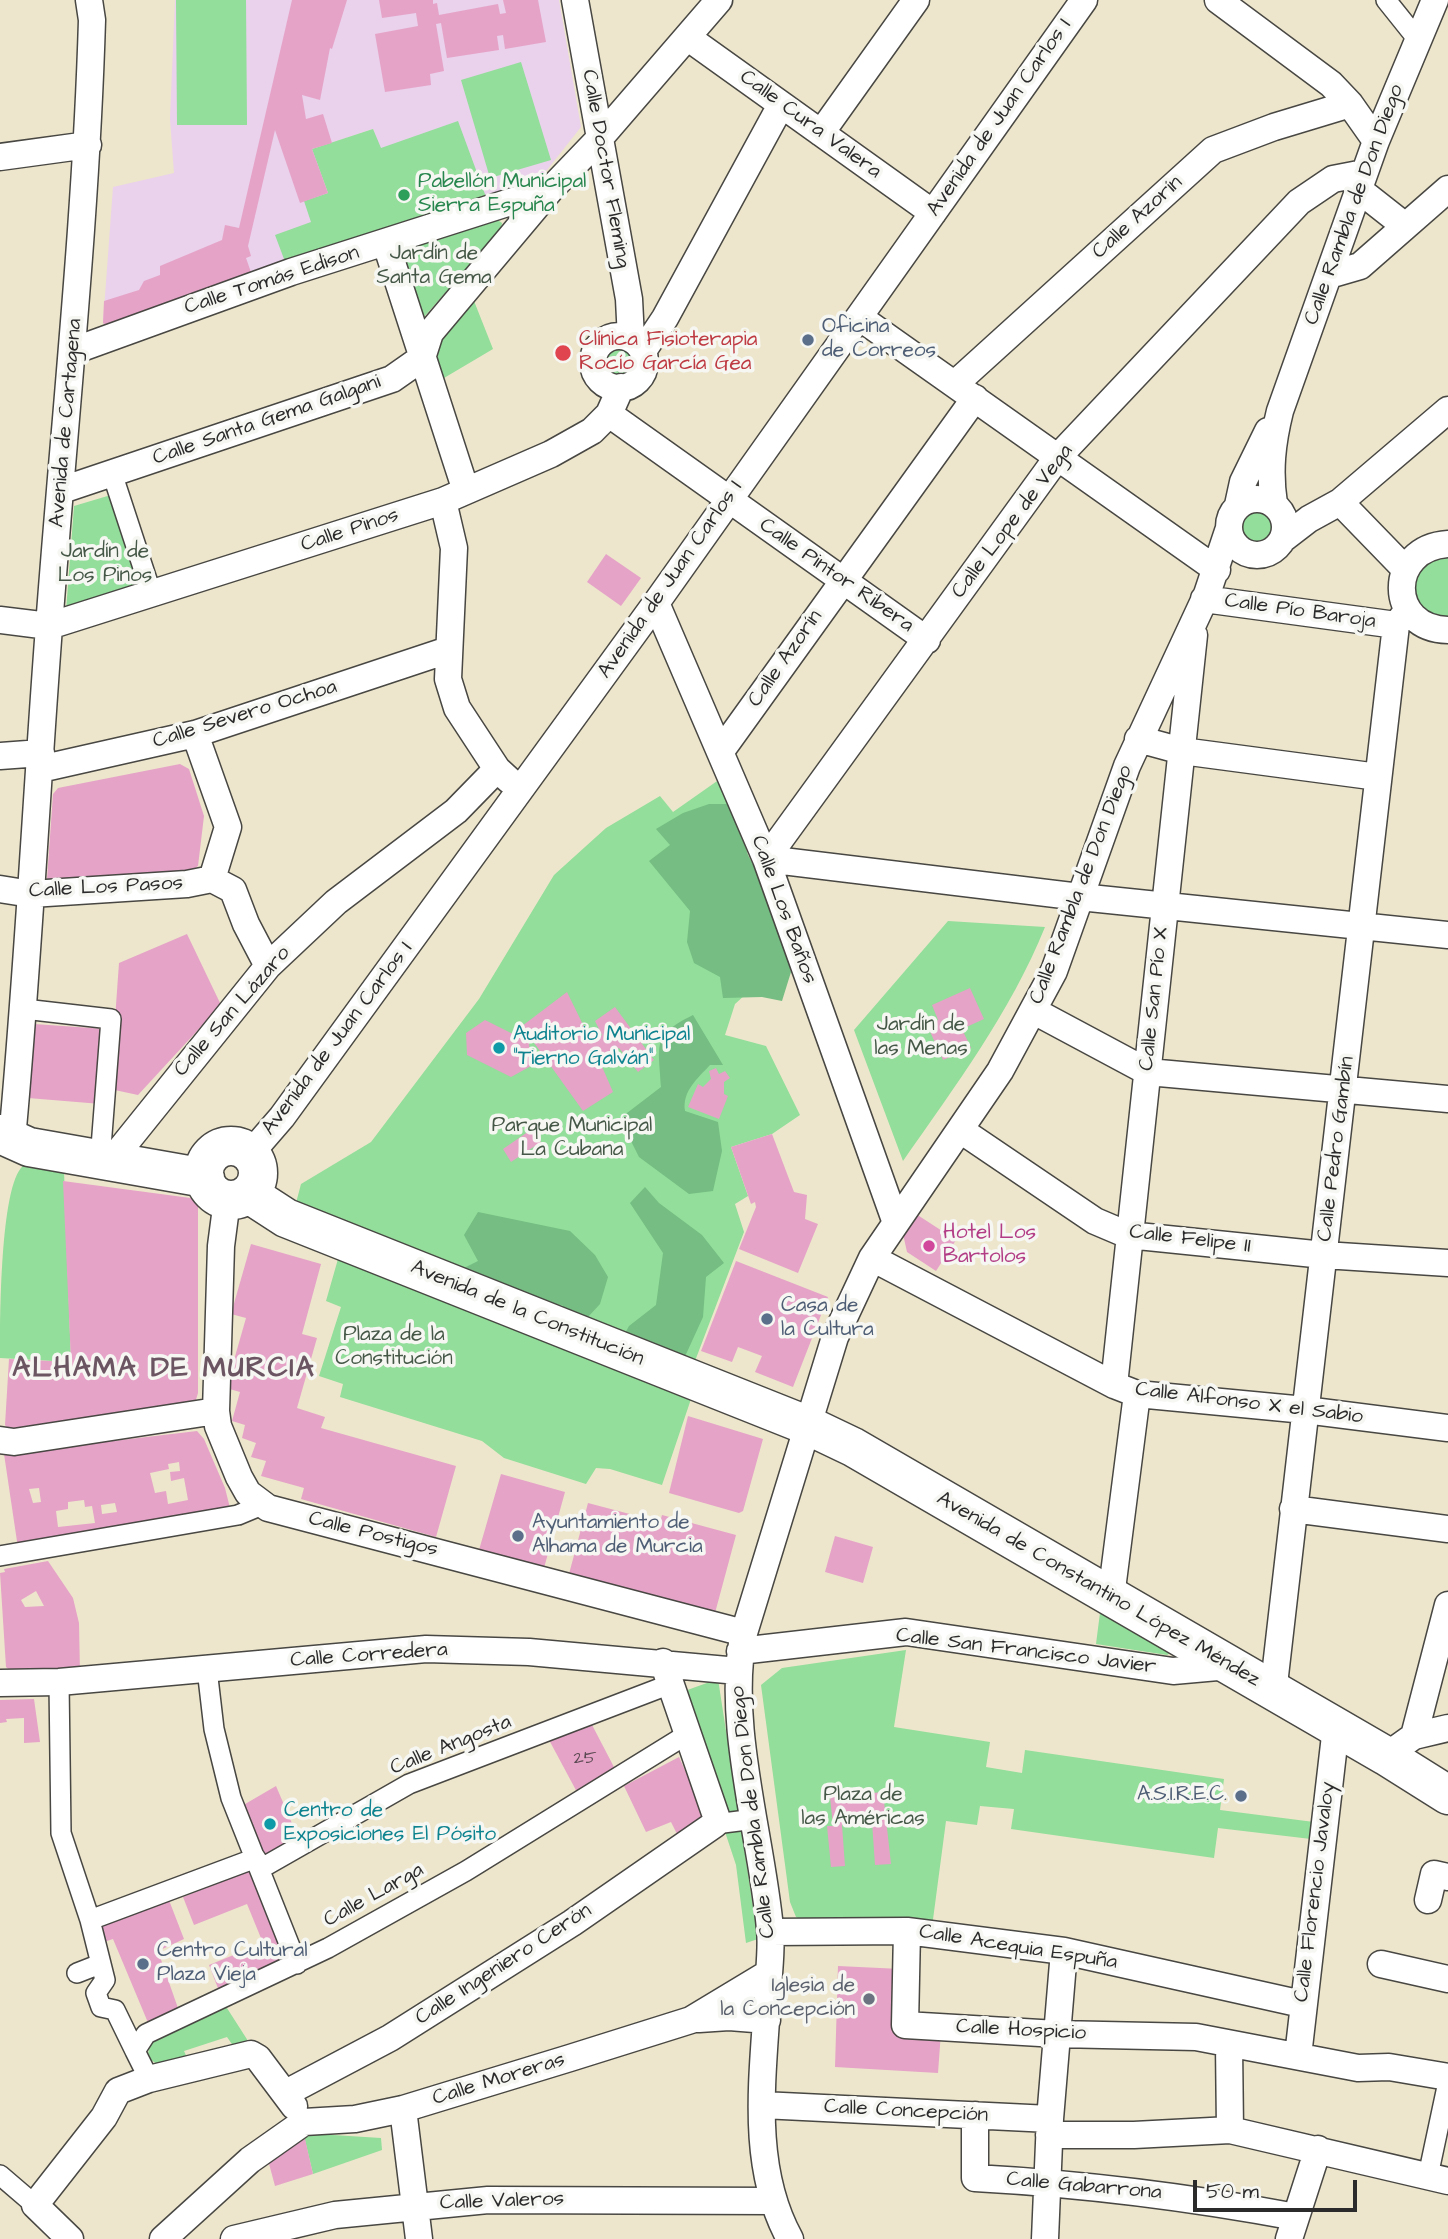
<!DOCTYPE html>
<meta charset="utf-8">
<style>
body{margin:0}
#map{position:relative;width:1448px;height:2239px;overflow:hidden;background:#ede6cc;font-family:"Architects Daughter",sans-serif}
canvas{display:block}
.scale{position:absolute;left:1193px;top:2180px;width:164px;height:32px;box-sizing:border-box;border:4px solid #2b2b2b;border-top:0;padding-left:9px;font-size:21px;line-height:24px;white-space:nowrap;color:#2b2b2b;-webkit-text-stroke:5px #f6f6f2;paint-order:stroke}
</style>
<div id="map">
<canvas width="1448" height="2239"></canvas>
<div class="scale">50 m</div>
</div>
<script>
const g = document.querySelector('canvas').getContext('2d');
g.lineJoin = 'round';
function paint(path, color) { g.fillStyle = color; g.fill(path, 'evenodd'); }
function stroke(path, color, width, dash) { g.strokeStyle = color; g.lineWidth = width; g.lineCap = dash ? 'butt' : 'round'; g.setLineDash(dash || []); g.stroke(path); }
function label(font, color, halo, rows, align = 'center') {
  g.font = font + ' "Architects Daughter",sans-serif'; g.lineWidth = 7; g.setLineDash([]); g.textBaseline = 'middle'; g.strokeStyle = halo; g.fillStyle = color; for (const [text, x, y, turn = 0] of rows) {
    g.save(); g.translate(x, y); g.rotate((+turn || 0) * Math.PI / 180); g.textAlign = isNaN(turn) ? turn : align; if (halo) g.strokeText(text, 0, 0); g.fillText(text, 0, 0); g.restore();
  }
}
const built = new Path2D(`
 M175,0H559L581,127L539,180L486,197L380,149L373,129L313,149L328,193L287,267L111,329L103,323L113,187L174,173L170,119Z`);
const green = new Path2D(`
 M176,0H246L247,125H177Z
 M521,62L551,160L490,178L461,80Z
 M458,121L486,197L287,267L275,235L311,222L304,201L328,193L312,149L373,129L381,148Z
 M496,219L502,223L501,229L424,317L402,251Z
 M474,301L493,349L444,378C423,347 455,323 474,301Z
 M619,339L641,362L632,380L612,383C596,373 593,359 604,345Z
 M121,492L152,589L66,611L74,506Z
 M1233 527a23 23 0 1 1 46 0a23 23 0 1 1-46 0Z
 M1448,551V624L1420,616L1411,570Z
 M720,779L765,903L789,955L735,1004L725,1035L766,1046L800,1115L772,1134L731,1147L748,1196L735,1204L744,1232L695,1361L296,1203L301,1184L371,1142L479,999L554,875L606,828L660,796L673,812Z
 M948,921L1045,927C1010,1013 956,1085 903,1161L854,1030Z
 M23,1166L64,1171L71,1362L0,1358C0,1321 0,1185 23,1166Z
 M338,1259L691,1399L662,1485L610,1469L596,1468L586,1484L504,1458L482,1441L340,1397L343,1384L319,1376L341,1307L326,1301Z
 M1101,1605L1172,1652L1167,1655L1096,1644Z
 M906,1650L894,1727L990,1742L986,1767L1022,1773L1025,1750L1224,1779L1220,1810L1314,1822L1311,1839L1218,1828L1214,1858L1011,1829L1014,1809L980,1806L977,1825L946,1821L932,1927L810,1924L796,1917L790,1902L761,1685L782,1668Z
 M718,1679L758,1939L746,1943L736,1865L679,1693Z
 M225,2005L250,2044L236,2050L227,2037L184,2051L189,2062L163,2068L151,2060L148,2053L153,2037Z
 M317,2134L381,2138L382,2150L313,2174L304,2136Z`);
const forest = new Path2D(`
 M709,804H733L748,855L775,905L791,972L782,1001L762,997L723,998L720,977L694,963L687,942L690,911L649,861L670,845L656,829L683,813Z
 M693,1015L723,1065H710C698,1078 682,1091 685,1111L718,1122L722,1151L713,1191L689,1194L639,1157L622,1123L627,1113L661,1087C659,1044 651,1036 693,1015Z
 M645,1187L659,1203L702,1235L724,1263L706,1277L703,1317L682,1363L622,1339L629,1326L656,1305L663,1253L630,1203Z
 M478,1212L570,1231L595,1255L608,1277L600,1304L587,1318L572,1315L562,1305L526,1302L462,1269L478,1261L464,1235Z`);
const building = new Path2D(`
 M292,0H347L332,49L330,48L320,100L302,95L306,119L323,114L332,143L312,149L328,193L300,203L275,130L248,246L251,256L246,258L253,278L111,329L103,323L104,301L139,290L144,281L160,275V266L222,240L225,225L239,228Z
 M379,0H433V4L437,3L439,15L498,4L500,14L506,13L503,0H538L546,42L505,49L503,35L497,36L499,50L447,58L441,23L436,24L444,71L430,74L431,85L385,92L375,34L418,26L416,13L382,18Z
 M606,554L641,578L621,606L587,582Z
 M180,764L189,769L204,816L198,866L191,871L54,885L47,879L53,794L58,788Z
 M187,934L221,1005L138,1095L110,1089L119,963Z
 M970,988L984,1019L962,1029L971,1048L943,1060L927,1025L938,1020L932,1005Z
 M567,992L592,1043L602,1035L595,1021L615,1007L654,1060L638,1072L619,1048L600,1062L613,1092L583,1111L522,1026Z
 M485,1020L529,1042L531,1066L511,1077L467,1055L466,1033Z
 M34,1024L106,1029L101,1104L28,1098Z
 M716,1068L719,1074L725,1071L730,1078L724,1082V1094L728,1096L719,1119L688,1107L698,1084L703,1087L711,1079L709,1071Z
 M532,1129L541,1142L511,1162L503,1149Z
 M772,1134L794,1192L807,1195L805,1219L818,1224L798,1273L739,1249L756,1207L755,1202L751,1204L731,1147Z
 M63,1181L198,1199V1393L195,1403L8,1429L5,1425L9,1359L71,1362Z
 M916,1214L956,1240L936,1271L907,1252L903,1234Z
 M251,1244L321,1264L302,1334L317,1338L297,1408L325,1417L321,1428L456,1466L436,1537L301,1499L304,1488L261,1476L266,1461L251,1457L256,1443L242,1438L245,1425L232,1421L240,1392L226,1388L246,1318L231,1314Z
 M736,1261L828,1297L793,1387L755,1372L762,1356L738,1347L732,1362L701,1351Z
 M688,1416L763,1439L743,1511L739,1513L669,1493Z
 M197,1431L204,1439L225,1488L231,1512L18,1548L4,1454ZM179,1462L180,1471L170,1472L171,1481L184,1478L188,1500L168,1504L166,1491L155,1493L150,1473L169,1469L168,1464ZM39,1488L41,1502L33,1503L29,1489ZM84,1500L85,1507L92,1506L95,1523L58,1527L56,1511L68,1509V1502ZM115,1503L117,1512L102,1514L101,1505Z
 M501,1474L565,1492L544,1568L479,1550Z
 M588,1503L660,1522L662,1515L736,1535L715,1613L569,1574Z
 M835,1536L873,1547L863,1583L825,1572Z
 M48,1561L73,1598L79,1623L80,1673L14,1674L6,1667L0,1573L5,1572L4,1569ZM36,1591L44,1606L25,1607L21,1600Z
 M34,1699L40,1742L24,1743V1718L6,1719L7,1722L0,1723V1700Z
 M590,1721L615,1769L578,1794L548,1738Z
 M679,1757L706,1817L682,1844L671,1822L646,1832L624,1786Z
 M276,1786L300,1842L263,1861L240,1807Z
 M883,1792L891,1864L875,1865L872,1822L842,1825L845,1866L831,1867L827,1826H833L830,1797Z
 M251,1870L289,1964L219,1991L209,1965L263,1943L247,1904L194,1925L183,1897Z
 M167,1895L184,1939L158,1951L179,2011L149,2025L113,1939L104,1942L97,1921Z
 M838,1966L901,1969L902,2029L941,2032L938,2073L835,2067Z
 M299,2137L305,2139L313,2174L275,2186L268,2160Z`);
const pedestrian = new Path2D(`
 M1386,0L1418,40
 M112,473L152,595
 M24,1009L111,1019L100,1160
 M0,1556L238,1515L262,1505
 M207,1669L214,1729L231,1798L297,1964
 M59,1682L61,1833L90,1920L105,1980L96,1993L101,2007L115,2010L135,2051
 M715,1824L755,1819
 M260,1869L409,1784L668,1685
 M90,1920L256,1858
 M77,1973L100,1964
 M149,2079L135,2051L146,2034L328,1948L466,1871L686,1735
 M0,2175L35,2205
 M1428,2176L1448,2082`);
const minor = new Path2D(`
 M575,0L629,299L631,339
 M1218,0L1331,84L1350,104L1376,141
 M687,37L933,213
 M821,133L916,0
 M0,157L88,145
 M1364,173L1333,179L1299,202L1057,458L766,859L1080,897L1448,935
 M1358,189L1405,226
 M386,244L466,491
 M1329,275L1360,266L1448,189
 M859,317L1217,570
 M593 362a26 26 0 1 1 52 0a26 26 0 1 1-52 0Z
 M73,351L291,272L551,189
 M643,351L665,318L781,105
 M956,383L1213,150L1274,127L1350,104
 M609,414L927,640
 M62,490L392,379L422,358L430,333L551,189L599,139L719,0
 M1229 527a28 28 0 1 1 56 0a28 28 0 1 1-56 0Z
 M443,501L454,548L448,679L457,708L497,769L509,780
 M1340,502L1405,569
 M1274,504C1269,471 1272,443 1280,411L1376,141L1435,0
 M1238,505L1243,482L1268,431
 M1283,539L1309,519L1340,502L1448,410
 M1448,544C1386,548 1387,629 1448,630
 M1204,599L1396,625
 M656,603L766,859L896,1223
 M0,620L49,626L443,501L551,454L592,431L609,414L621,387
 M195,734L228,827L212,879
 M1138,739L1182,751L1378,777
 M721,751L975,398
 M0,756L41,753
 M40,769L195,734L448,650
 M212,879L233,890L246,924L268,966
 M0,889L31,894L187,884L212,879
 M1034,1011L1148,1072L1448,1099
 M962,1131L1095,1221L1128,1235L1324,1255L1448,1263
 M12,1139C28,969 36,798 49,627C64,425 86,223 92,20L89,0
 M250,1154L282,1117L656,603L1084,0
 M111,1161L268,966L336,902L456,811L497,769
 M227,1200L221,1246L216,1411L218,1426L239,1477L248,1493L268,1508L744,1633
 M872,1258L1114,1385L1137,1394L1305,1410L1448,1428
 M1114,1385L1194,635
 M0,1440L14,1442L216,1411
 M1293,1509L1448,1529
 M1111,1597L1137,1394
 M740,1651L906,1632L1173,1671L1229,1666
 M0,1683L59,1682L426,1649L529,1652L738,1671
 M1273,1693L1396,625L1408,610
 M1414,1736L1448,1728
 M1386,1756L1414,1736L1448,1605
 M1428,1900L1434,1874L1448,1877
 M907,1931L905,2025L1057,2034L1196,2037L1358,2068L1389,2067L1448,2077
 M771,1932L907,1931L1064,1951L1302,2004
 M1381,1964L1448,1979
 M699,2019L729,2017L767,2020
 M1229,2045L1230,2130
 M1298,2056L1336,1727
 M286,2093L390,2038L572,1923L715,1824L716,1816L663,1662
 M762,2105L1050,2119
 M403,2109L419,2239
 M975,2115V2178C1084,2184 1189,2197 1296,2217
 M304,2122L355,2119L403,2109L570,2058L691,2020L769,1973
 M1049,2135H1134L1230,2130L1448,2181
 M70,2239L35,2205L104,2117L118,2091L149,2079L251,2054L258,2058L294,2106
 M163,2239L250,2160L304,2122
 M234,2239L335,2215L488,2200L774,2201
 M790,2239C748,2163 764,2071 768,1988C769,1969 772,1948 770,1929C762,1838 725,1722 744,1633L835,1337L872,1258L1000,1071L1054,971L1127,766L1207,594L1228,531
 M1045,2239L1050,2119L1064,1951
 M1289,2239L1318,2149`);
const primary = new Path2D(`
 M0,1134L29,1147L205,1178
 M204 1173a27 27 0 1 1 54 0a27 27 0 1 1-54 0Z
 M249,1194L286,1218L809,1426L853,1447L1386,1756L1448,1795`);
const markers = [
 [404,195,7,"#2e9e5b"],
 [808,340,7,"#5c6f8a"],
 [563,353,9,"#e0444e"],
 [499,1048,7,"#0f9aa8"],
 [929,1246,7,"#d1479c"],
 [767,1319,7,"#5c6f8a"],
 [518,1536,7,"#5c6f8a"],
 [1241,1796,7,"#5c6f8a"],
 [270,1824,7,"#0f9aa8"],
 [143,1964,7,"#5c6f8a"],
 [869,1999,7,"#6b7280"]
];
const numberNames = [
 ["25",585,1759]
];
const streetNames = [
 ["Avenida de Juan Carlos I",1000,118,-55],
 ["Calle Cura Valera",810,125,36],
 ["Calle Doctor Fleming",605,169,80],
 ["Calle Rambla de Don Diego",1355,205,-70],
 ["Calle Azorín",1138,218,-42],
 ["Calle Tomás Edison",272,281,-18],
 ["Calle Santa Gema Galgani",267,421,-19],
 ["Avenida de Cartagena",67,423,-85],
 ["Calle Lope de Vega",1013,522,-53],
 ["Calle Pinos",350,531,-18],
 ["Calle Pintor Ribera",836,576,35],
 ["Avenida de Juan Carlos I",671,580,-55],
 ["Calle Pío Baroja",1300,612,8],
 ["Calle Azorín",786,659,-55],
 ["Calle Severo Ochoa",245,715,-17],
 ["Calle Rambla de Don Diego",1082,885,-69],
 ["Calle Los Pasos",106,888,-3],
 ["Calle Los Baños",783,910,70],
 ["Calle San Pío X",1155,999,-84],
 ["Calle San Lázaro",233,1012,-49],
 ["Avenida de Juan Carlos I",338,1039,-53],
 ["Calle Pedro Gambín",1337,1149,-83],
 ["Calle Felipe II",1190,1240,7],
 ["Avenida de la Constitución",527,1314,22],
 ["Calle Alfonso X el Sabio",1249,1404,7],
 ["Calle Postigos",373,1535,14],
 ["Avenida de Constantino López Méndez",1098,1590,30],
 ["Calle San Francisco Javier",1026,1652,7],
 ["Calle Corredera",369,1656,-4],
 ["Calle Angosta",451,1746,-22],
 ["Calle Rambla de Don Diego",754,1812,-97],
 ["Calle Florencio Javaloy",1316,1892,-83],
 ["Calle Larga",374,1896,-29],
 ["Calle Acequia Espuña",1018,1948,9],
 ["Calle Ingeniero Cerón",504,1965,-33],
 ["Calle Hospicio",1021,2031,3],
 ["Calle Moreras",499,2080,-17],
 ["Calle Concepción",906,2112,3],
 ["Calle Gabarrona",1084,2187,5],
 ["Calle Valeros",502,2202,-2]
];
const leisureNames = [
 ["Pabellón Municipal",418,183],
 ["Sierra Espuña",418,207]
];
const parkNames = [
 ["Jardín de",434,255],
 ["Santa Gema",434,279],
 ["Jardín de",105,553],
 ["Los Pinos",105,577],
 ["Jardín de",921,1026],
 ["las Menas",921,1050],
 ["Parque Municipal",572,1127],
 ["La Cubana",572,1151],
 ["Plaza de la",394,1336],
 ["Constitución",394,1360],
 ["Plaza de",863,1796],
 ["las Américas",863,1820]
];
const serviceNames = [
 ["Oficina",822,328],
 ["de Correos",822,352],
 ["Casa de",781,1307],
 ["la Cultura",781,1331],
 ["Ayuntamiento de",532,1524],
 ["Alhama de Murcia",532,1548],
 ["A.S.I.R.E.C.",1227,1796,"right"],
 ["Centro Cultural",157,1952],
 ["Plaza Vieja",157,1976]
];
const healthNames = [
 ["Clínica Fisioterapia",579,341],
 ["Rocío García Gea",579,365]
];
const cultureNames = [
 ["Auditorio Municipal",513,1036],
 ["\"Tierno Galván\"",513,1060],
 ["Centro de",284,1812],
 ["Exposiciones El Pósito",284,1836]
];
const hotelNames = [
 ["Hotel Los",943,1234],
 ["Bartolos",943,1258]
];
const worshipNames = [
 ["Iglesia de",855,1987],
 ["la Concepción",855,2011]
];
const districtNames = [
 ["ALHAMA DE MURCIA",164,1370]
];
paint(built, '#ead1ec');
paint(green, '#92de9a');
paint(forest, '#75bd82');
paint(building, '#e5a3c7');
stroke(pedestrian, '#484743', 22);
stroke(minor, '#484743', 29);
stroke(primary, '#484743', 41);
stroke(pedestrian, '#fff', 19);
stroke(minor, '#fff', 26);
stroke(primary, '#fff', 38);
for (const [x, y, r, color] of markers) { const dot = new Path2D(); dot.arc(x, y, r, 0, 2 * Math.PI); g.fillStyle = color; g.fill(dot); stroke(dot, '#f6f6f2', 2.5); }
label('18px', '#5a4952', null, numberNames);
label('21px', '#2b2b2b', '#f6f6f2', streetNames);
label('21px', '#27864d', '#f6f6f2', leisureNames, 'left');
label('21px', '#455847', '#f6f6f2', parkNames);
label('21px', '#4e5e75', '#f6f6f2', serviceNames, 'left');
label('21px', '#be3a42', '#f6f6f2', healthNames, 'left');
label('21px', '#0d838f', '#f6f6f2', cultureNames, 'left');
label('21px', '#b23c85', '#f6f6f2', hotelNames, 'left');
label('21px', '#5b616d', '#f6f6f2', worshipNames, 'right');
g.letterSpacing = '2px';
label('bold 28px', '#6c5562', '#f6f6f2', districtNames);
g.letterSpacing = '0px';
</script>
